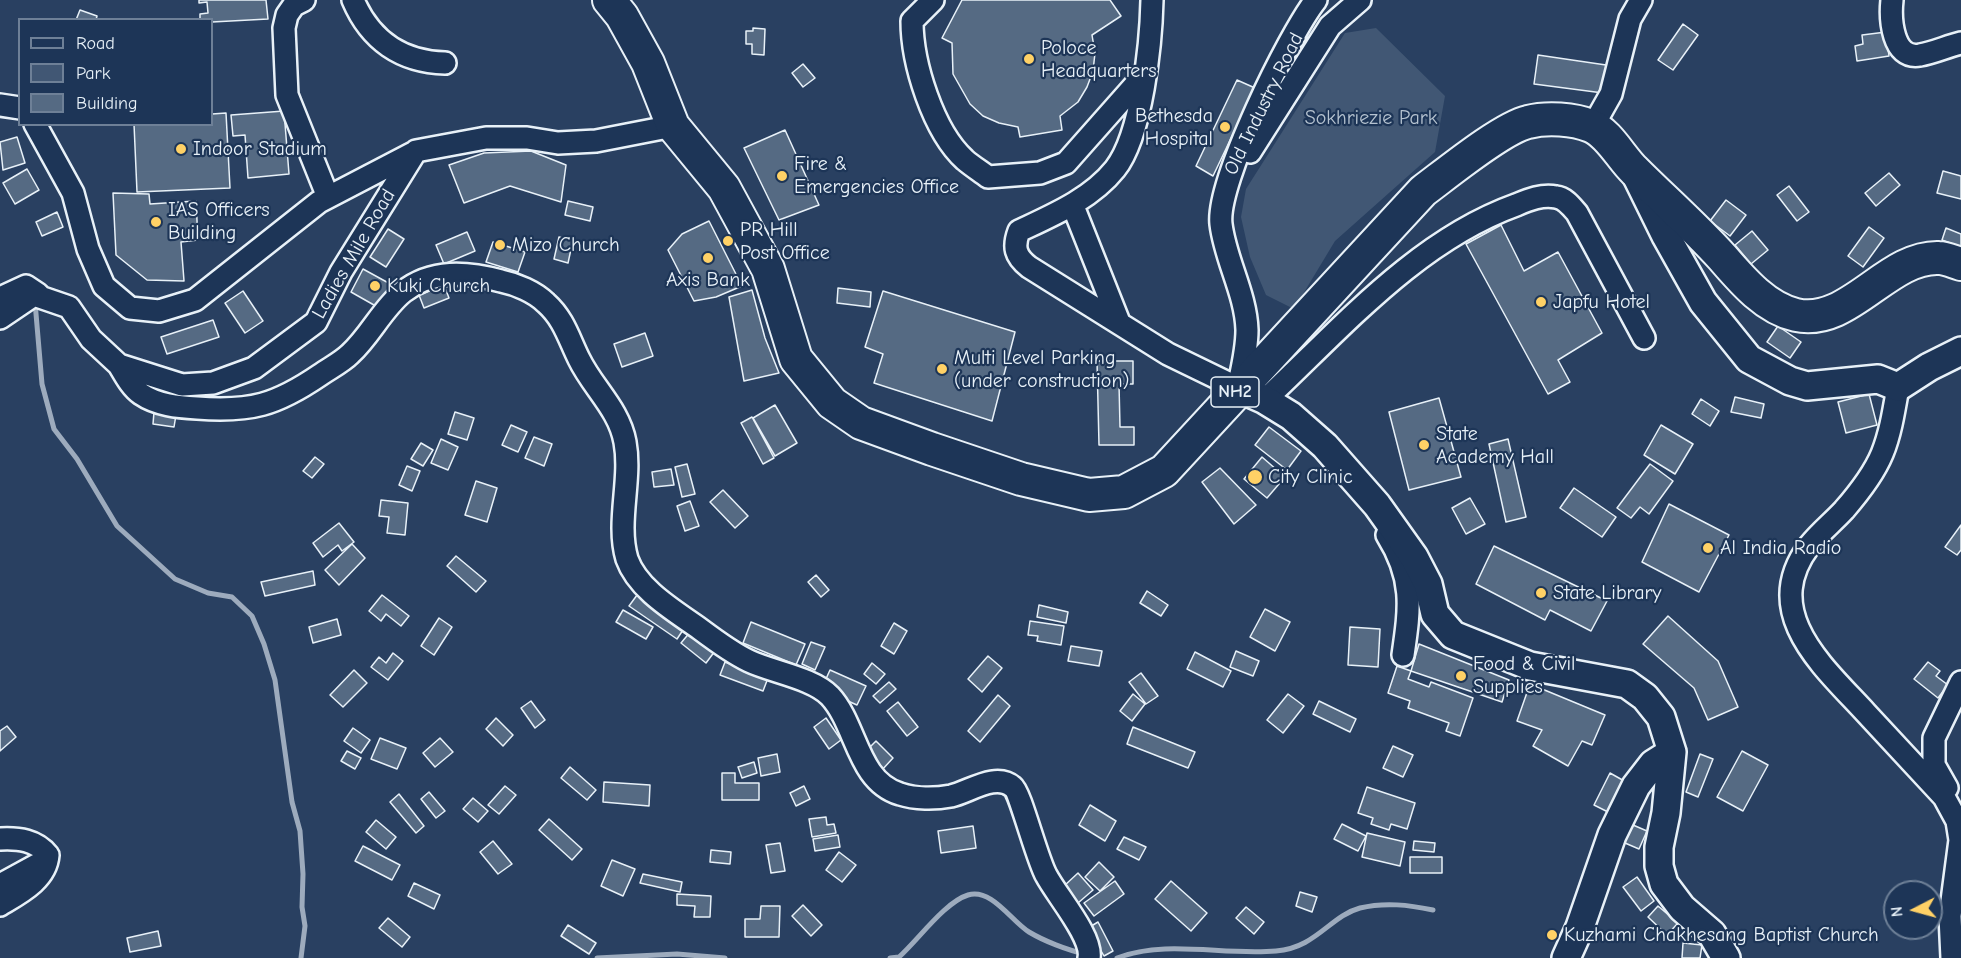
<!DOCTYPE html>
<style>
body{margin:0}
#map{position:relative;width:1961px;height:958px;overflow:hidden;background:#294061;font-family:"Comic Neue",sans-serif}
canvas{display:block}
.legend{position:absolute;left:18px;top:18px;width:195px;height:108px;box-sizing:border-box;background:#1d3557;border:2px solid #6e8097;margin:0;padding:8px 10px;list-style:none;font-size:18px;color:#e8f1f8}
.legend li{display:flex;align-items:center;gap:12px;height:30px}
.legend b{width:30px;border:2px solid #6e8097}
.north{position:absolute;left:1883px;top:880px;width:60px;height:60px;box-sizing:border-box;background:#1d3557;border:2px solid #6e8097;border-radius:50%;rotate:264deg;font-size:16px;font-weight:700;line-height:24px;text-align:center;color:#e8f1f8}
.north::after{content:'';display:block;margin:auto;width:21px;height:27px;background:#ffd166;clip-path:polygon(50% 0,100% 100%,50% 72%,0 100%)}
</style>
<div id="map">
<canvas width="1961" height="958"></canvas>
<ul class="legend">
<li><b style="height:8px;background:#1d3557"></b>Road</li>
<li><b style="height:16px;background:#415774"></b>Park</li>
<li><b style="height:16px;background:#556a83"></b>Building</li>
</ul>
<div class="north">N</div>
</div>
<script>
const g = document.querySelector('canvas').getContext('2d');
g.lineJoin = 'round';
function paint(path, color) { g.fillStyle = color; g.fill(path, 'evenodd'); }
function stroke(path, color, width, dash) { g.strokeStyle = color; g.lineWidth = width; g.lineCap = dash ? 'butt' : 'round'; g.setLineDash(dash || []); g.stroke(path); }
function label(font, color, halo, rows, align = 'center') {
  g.font = font + ' "Comic Neue",sans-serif'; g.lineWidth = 4.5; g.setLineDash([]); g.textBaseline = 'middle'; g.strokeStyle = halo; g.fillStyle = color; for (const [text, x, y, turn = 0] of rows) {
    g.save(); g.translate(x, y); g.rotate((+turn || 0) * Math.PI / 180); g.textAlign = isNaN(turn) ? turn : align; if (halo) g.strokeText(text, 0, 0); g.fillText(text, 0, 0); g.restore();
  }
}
const green = new Path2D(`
 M1376,28L1445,96L1435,152L1335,241L1294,309L1266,295L1250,257L1241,217L1246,189L1345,33Z`);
const stream = new Path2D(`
 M35,302L42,384L54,429L77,459L117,526L175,579L208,593L232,597L252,616L264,644L275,680L292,802L300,831L303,874L302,907L305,926L301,958
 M597,958L677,954L725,958
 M890,958L899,957C918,940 945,902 968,895C992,888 1011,921 1029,932C1044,941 1067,950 1085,954
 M1117,958C1167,939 1223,956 1276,951C1316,948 1330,916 1360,908C1385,902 1409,905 1433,910`);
const building = new Path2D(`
 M199,0H266L268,19L212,22V20H200V14L208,13L207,2L199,3Z
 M962,0H1110L1121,16L1092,35L1095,53L1093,71L1087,87L1078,102L1060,116L1062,130L1020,137L1018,127L999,123L983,116L970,104L953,74L952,43L942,38Z
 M80,10L97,16L96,20H76Z
 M1683,24L1698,35L1673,70L1658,60Z
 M753,28L765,29L764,55L752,54V44H746V31H753Z
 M1886,32L1889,56L1857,61L1855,46L1863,44L1862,35Z
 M1538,55L1606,65L1603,93L1534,84Z
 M803,64L815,78L803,87L792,73Z
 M1237,80L1255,88L1213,176L1196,166Z
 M284,111L289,174L248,178L245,135L233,136L231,115Z
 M226,113L230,188L137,192L134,124H212V114Z
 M785,130L819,205L779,220L744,148Z
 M17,137L25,163L3,170L0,142Z
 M531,151L566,165L561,202L510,186L464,203L449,165L484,153Z
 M27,169L39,190L15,204L3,183Z
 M1943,171L1961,176V199L1937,193Z
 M1889,173L1900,185L1876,206L1865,193Z
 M1789,186L1809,212L1797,221L1777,195Z
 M113,193L149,194L150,204L196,201L198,240L181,242L184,281L147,280L116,255Z
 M1726,200L1746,215L1730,236L1710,221Z
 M568,201L593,207L590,221L565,215Z
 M57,212L63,227L42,236L36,222Z
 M709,221L742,286L716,297L694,301L668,250L682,234Z
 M1501,225L1524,271L1558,252L1602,333L1558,360L1570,382L1548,394L1466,244Z
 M1869,227L1884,238L1863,267L1848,256Z
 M1946,228L1961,234V247L1942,240Z
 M388,229L404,239L386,267L370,257Z
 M1752,231L1768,250L1751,264L1735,245Z
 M467,232L475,251L444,264L436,245Z
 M559,237L573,240L568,263L554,259Z
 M493,242L525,252L518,272L486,262Z
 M363,269L394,286L381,309L351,292Z
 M444,285L449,298L424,308L419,295Z
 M838,288L871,292L870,307L837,303Z
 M752,290L765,338L779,373L744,381L729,297Z
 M243,291L263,321L245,333L225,303Z
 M883,291L1015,332L992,421L874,383L883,354L865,347Z
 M213,320L219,337L167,354L161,337Z
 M1778,326L1801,342L1790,358L1767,342Z
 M645,333L653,356L622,367L614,344Z
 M1097,361H1133V384H1119L1120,427H1134V445H1099Z
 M1869,394L1877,425L1846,433L1838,402Z
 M1735,397L1764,404L1761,418L1731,412Z
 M1439,398L1461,477L1409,490L1389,412Z
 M1701,399L1719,411L1710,426L1692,414Z
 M775,405L797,443L775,456L753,418Z
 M154,412L176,415L174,427L153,424Z
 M455,412L474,418L467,440L448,434Z
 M752,417L774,458L763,464L741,423Z
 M511,425L527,432L518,452L502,445Z
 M1661,425L1693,444L1675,474L1644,455Z
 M1269,427L1301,451L1287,470L1255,445Z
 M534,437L552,444L544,466L525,458Z
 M441,439L458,447L448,470L431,463Z
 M1508,439L1526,517L1506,522L1489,444Z
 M421,443L433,450L423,466L411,459Z
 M315,457L324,464L312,478L303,471Z
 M1262,457L1285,477L1267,498L1244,479Z
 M687,464L695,494L682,497L675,467Z
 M1650,464L1673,481L1649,514L1640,507L1631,518L1617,508Z
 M407,466L420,471L412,491L399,485Z
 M1220,468L1256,505L1234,524L1202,482Z
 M671,469L674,485L654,487L652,472Z
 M476,481L497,488L487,522L465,515Z
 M1574,488L1616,517L1602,537L1560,508Z
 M723,490L748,516L735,528L710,502Z
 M1470,498L1485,524L1466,534L1452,508Z
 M381,500L408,503L405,535L387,533L389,517L379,516Z
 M690,501L699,526L685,531L677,506Z
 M1669,504L1729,535L1699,592L1642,562Z
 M339,523L354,542L342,551L338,545L323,557L313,543Z
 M1961,525V550L1957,555L1945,547Z
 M352,544L365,558L339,585L325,570Z
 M1494,546L1607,601L1591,631L1550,610L1545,620L1476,584Z
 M456,556L486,581L476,592L447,566Z
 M313,571L315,585L265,596L261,582Z
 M816,575L829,590L821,597L808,582Z
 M640,591L687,624L677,639L629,606Z
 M1147,591L1168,605L1161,616L1140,603Z
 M382,595L409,616L401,626L386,614L381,621L369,611Z
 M1039,605L1068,612L1066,623L1037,617Z
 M1265,609L1290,622L1275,651L1250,637Z
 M623,610L653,627L646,639L616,622Z
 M1668,616L1718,661L1738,707L1708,720L1694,688L1643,644Z
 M439,618L452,627L434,655L421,646Z
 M337,619L341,635L313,643L309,627Z
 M1030,621L1064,626L1061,645L1037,641L1038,636L1028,635Z
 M751,622L805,644L796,665L743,643Z
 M894,623L907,631L894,654L881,646Z
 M1350,627L1380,629L1378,667L1348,665Z
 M691,631L715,651L706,663L681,643Z
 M811,642L825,647L815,670L802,664Z
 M1419,644L1509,680L1502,702L1411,671Z
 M1071,646L1102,651L1099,666L1068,661Z
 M1236,651L1259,661L1253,676L1230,667Z
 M1195,652L1231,671L1223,687L1187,669Z
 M393,653L403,661L388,680L371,667L379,657L386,663Z
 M988,656L1002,668L982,692L968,679Z
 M725,662L768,678L763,691L720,675Z
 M1928,662L1940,671L1936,676L1948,685L1938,698L1914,679Z
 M872,663L885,674L876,684L864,674Z
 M1397,666L1411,671L1408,679L1429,687L1431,682L1473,698L1460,736L1446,731L1449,723L1408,708L1410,701L1388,693Z
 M354,670L367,683L343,707L330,695Z
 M830,670L866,686L857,705L841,698L825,681Z
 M1141,673L1158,696L1146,704L1129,682Z
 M889,682L896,689L880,703L873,696Z
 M1530,684L1605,715L1592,745L1582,741L1568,766L1533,746L1542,730L1517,721Z
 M1133,694L1145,704L1132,721L1120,711Z
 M1288,694L1304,706L1283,733L1267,720Z
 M998,695L1010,706L980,742L968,731Z
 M531,701L545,720L535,728L521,708Z
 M1319,701L1356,719L1350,732L1313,714Z
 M898,702L918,727L907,736L887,711Z
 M496,718L513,735L503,746L486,729Z
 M826,718L841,740L829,749L814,727Z
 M7,726L16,737L0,751V731Z
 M1133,727L1195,752L1188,768L1127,744Z
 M353,728L370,740L361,753L344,741Z
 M380,738L406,748L397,769L371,759Z
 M440,738L453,752L435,767L423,753Z
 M876,741L893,758L881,771L864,753Z
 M1393,746L1413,755L1403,777L1383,768Z
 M347,751L361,758L355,769L341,761Z
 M1742,751L1768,765L1743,811L1717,797Z
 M777,754L780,772L761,776L758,758Z
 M1700,754L1713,759L1698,797L1686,792Z
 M754,762L757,773L742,778L738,767Z
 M570,767L596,790L587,800L561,778Z
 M722,773H735V783H759V800H722Z
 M1610,773L1626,782L1610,813L1594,805Z
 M604,782L650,785L649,806L603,802Z
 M505,786L516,795L499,814L488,805Z
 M804,786L810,799L796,806L790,793Z
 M1367,787L1415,803L1407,829L1391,824L1389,830L1371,824L1373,818L1358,813Z
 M429,792L445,811L436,818L421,799Z
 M399,794L424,826L416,833L390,802Z
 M473,798L488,811L478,822L463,809Z
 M1090,805L1116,821L1105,841L1079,825Z
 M826,817L827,825L834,824L836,833L812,837L809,819Z
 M549,819L582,849L572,860L539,830Z
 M376,820L396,837L386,849L366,832Z
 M1626,822L1647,831L1639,849L1618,840Z
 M1342,824L1366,836L1358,851L1334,839Z
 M973,826L976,848L941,853L938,831Z
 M1367,833L1405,842L1400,866L1362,857Z
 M838,835L840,847L815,851L813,839Z
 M1124,837L1146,847L1139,860L1117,849Z
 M493,841L512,864L498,874L480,852Z
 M1414,841L1435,843L1434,852L1413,850Z
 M780,843L785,871L771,873L766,845Z
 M363,846L400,865L392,880L355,861Z
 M711,850L731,852L730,864L710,862Z
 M839,852L856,865L842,882L826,870Z
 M1410,857H1442V873H1410Z
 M612,860L635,869L623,896L601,886Z
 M1099,862L1114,877L1100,891L1085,877Z
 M1078,873L1093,890L1078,903L1064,886Z
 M643,874L682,882L680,892L640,883Z
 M1637,877L1654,901L1641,911L1623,887Z
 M1115,881L1124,894L1094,916L1084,903Z
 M1171,881L1207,913L1191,931L1155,899Z
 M414,883L440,895L434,909L408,896Z
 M1300,892L1317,897L1312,912L1296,906Z
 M677,894L711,896L710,917H694L695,906L677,905Z
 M803,905L822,925L811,936L792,916Z
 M761,906H780L779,937H745V919H760Z
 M1658,906L1678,923L1667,935L1648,917Z
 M1246,907L1264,922L1254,934L1236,918Z
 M388,918L410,937L402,947L379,928Z
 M1098,922L1113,951L1104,956L1088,928Z
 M568,925L596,943L589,954L561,936Z
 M158,931L161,946L130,952L127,938Z
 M1683,943L1702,945L1700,958H1682Z`);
const minor = new Path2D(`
 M304,0L294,5L287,15L284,28L287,95L328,197
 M353,0C370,40 401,62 445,63
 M933,0L912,21C912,63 933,131 965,160C972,166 980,171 988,177L1040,173L1066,163L1143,76
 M1152,0C1151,43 1142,135 1115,169C1091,199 1053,215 1019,231C1013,247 1015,256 1029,267L1168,354L1238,388C1242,369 1247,350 1247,330C1246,294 1225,259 1221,224C1216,183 1289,34 1316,0
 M1892,0C1890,18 1892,60 1920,55C1933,53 1948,46 1961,43
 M0,105L20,108
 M35,124L73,193L88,249L104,286L130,308L159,311L195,300L319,202L415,152
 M1593,126L1611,94L1630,19L1641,0
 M1250,152L1330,26L1360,0
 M1073,206L1119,322
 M0,298L26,286L38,294
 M0,318L34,295L69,307L91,339L119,365L182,385L213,383L254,368L316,322L341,272L416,151L486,138H527L558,143L596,141L673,126
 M119,365C125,375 131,387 141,394C157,405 178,407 197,408C251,412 276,405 320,375C330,368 342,362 350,354C370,336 382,309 403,292C432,269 467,272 501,281C516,284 535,292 546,303C564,319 569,339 579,359C593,388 619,409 625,442C632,480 616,522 627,559C638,590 675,611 700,629C716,641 732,653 749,661C772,672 813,678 830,696C857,725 857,781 900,794C915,799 935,799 951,796C969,792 996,772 1013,787C1020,792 1037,859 1046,875C1057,896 1093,937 1089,958
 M1898,387C1888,446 1884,464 1844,510C1833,522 1819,533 1809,546C1759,613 1824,667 1866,713C1892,741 1918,769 1944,797L1957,821L1960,840L1950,916L1952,958
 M1265,400C1341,329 1416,241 1516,205C1528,200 1542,194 1556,197C1565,198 1571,206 1577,213L1644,338
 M1387,535C1414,578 1410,607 1403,655
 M1947,788L1934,765V738L1961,682
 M0,839C19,838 36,840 48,855C46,880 20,893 0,905
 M0,885L44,861`);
const major = new Path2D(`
 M1637,177L1666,236L1703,302L1749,359L1790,381L1807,386L1878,379L1898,387L1929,367L1961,351
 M1238,388L1265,400L1291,416L1325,446L1377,505L1414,557L1428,584L1435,614L1453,635L1530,666L1627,684L1645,697L1661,717L1672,752L1666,813L1659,847V866L1664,884L1682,908L1712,934L1726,958
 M1566,958L1580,927L1612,835L1636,786L1653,764L1672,752`);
const highway = new Path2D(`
 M609,0L622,16L648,63L673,126L724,188L768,269L796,359L832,403L861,423L932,449L1021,479L1089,495L1124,492L1164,471L1423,191C1446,174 1502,128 1528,122C1547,117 1574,119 1591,126C1609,133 1621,158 1635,171C1664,200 1694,226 1722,257C1741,279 1765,308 1796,315C1849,327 1887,256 1939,258C1946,258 1954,262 1961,264`);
const markers = [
 [1029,59,6,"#ffd166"],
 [1225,127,6,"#ffd166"],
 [181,149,6,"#ffd166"],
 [782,176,6,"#ffd166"],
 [156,222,6,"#ffd166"],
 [728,241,6,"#ffd166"],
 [500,245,6,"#ffd166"],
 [708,258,6,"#ffd166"],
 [375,286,6,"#ffd166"],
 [1541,302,6,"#ffd166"],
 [942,369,6,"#ffd166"],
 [1424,445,6,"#ffd166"],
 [1255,477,8,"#ffd166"],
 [1708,548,6,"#ffd166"],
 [1541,593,6,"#ffd166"],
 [1461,676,6,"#ffd166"],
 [1552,935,6,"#ffd166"]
];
const shields = [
 [1235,392,48]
];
const shieldNames = [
 ["NH2",1235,392]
];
const poiNames = [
 ["Poloce",1041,48],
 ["Headquarters",1041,71],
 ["Bethesda",1213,116,"right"],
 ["Hospital",1213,139,"right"],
 ["Indoor Stadium",193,149],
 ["Fire &",794,164],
 ["Emergencies Office",794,187],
 ["IAS Officers",168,210],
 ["Building",168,233],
 ["PR Hill",740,230],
 ["Post Office",740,253],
 ["Mizo Church",512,245],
 ["Axis Bank",708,280,"center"],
 ["Kuki Church",387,286],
 ["Japfu Hotel",1553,302],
 ["Multi Level Parking",954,358],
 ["(under construction)",954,381],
 ["State",1436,434],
 ["Academy Hall",1436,457],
 ["City Clinic",1268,477],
 ["Al India Radio",1720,548],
 ["State Library",1553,593],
 ["Food & Civil",1473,664],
 ["Supplies",1473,687],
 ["Kuzhami Chakhesang Baptist Church",1564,935]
];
const streetNames = [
 ["Old Industry Road",1264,104,-64],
 ["Ladies Mile Road",354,254,-60]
];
const parkNames = [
 ["Sokhriezie Park",1371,118]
];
paint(green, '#415774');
stroke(stream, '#9dabbd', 5);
paint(building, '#556a83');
stroke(building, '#e8f1f8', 1.5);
stroke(minor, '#e8f1f8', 26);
stroke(major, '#e8f1f8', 32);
stroke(highway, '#e8f1f8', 36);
stroke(minor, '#1d3557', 21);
stroke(major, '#1d3557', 27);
stroke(highway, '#1d3557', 32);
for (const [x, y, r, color] of markers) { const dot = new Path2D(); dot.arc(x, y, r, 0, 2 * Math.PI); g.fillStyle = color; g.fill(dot); stroke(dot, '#1d3557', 2); }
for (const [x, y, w] of shields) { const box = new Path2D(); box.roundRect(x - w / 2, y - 15, w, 30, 4.5); g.fillStyle = '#1d3557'; g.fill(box); stroke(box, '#e8f1f8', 1.5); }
label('bold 18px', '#e8f1f8', null, shieldNames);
label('20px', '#e8f1f8', '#1d3557', poiNames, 'left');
label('20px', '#e8f1f8', '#1d3557', streetNames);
label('20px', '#b6c3d0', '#1d3557', parkNames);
</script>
